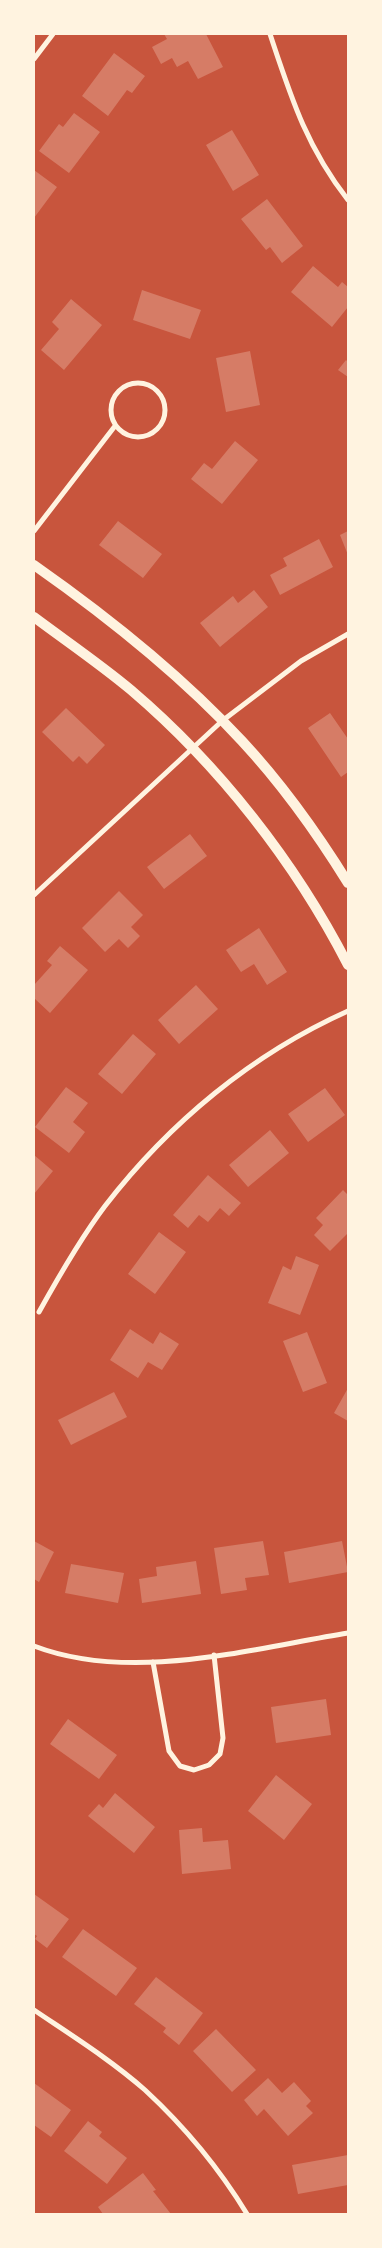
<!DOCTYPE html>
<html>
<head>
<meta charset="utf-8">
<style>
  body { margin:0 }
  #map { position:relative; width:382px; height:2248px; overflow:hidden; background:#c8553d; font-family:Manrope,sans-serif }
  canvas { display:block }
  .frame { position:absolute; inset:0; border:35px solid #fff3e0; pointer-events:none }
</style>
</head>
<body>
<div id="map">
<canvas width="382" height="2248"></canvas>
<div class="frame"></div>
</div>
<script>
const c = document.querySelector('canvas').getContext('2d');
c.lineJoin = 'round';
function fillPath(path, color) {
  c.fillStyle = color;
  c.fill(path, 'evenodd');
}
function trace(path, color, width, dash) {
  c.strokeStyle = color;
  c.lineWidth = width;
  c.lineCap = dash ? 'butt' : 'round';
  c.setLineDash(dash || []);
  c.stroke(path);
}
fillPath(new Path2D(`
  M164,34H206L223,67L198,79L188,61L177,67L172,58L161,64L152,47L167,39Z
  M114,53L145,76L132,93L127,90L108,116L82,96Z
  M74,113L100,132L69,173L39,151L59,124L63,127Z
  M232,130L259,175L233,191L206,145Z
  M34,170L57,187L34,218Z
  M267,199L303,246L282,263L270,247L266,250L241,219Z
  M313,266L338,287L342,282L348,287V307L332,327L291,292Z
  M142,290L201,310L190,339L133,320Z
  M71,299L102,325L64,370L41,350L59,329L52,322Z
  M250,351L260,405L226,412L216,358Z
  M346,360L348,362V377L338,370Z
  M235,441L258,460L222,504L191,479L204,463L212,469Z
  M118,521L162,554L143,578L99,545Z
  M348,531V555L340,535Z
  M319,539L333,567L280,595L270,575L287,566L283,558Z
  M254,590L268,607L220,647L200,623L233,596L238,603Z
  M66,708L105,745L87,764L79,756L73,762L42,732Z
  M330,713L348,739V772L341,777L308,728Z
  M190,834L207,856L164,889L147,867Z
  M119,891L143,915L131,927L140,936L128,948L119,939L105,952L82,928Z
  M259,928L287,972L267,985L254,964L241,972L226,950Z
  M60,946L88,970L50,1013L34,998V985L52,965L47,961Z
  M196,985L218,1009L179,1044L158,1020Z
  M133,1034L156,1054L122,1094L98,1074Z
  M66,1087L88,1103L73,1122L85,1132L69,1153L35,1127Z
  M325,1088L345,1115L308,1142L288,1114Z
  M270,1130L289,1153L248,1187L229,1165Z
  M34,1155L53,1171L34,1194Z
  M208,1175L241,1203L229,1216L220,1208L208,1222L199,1215L188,1228L173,1215Z
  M343,1190L348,1195V1233L330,1251L314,1235L323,1225L316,1218Z
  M159,1232L186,1252L155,1294L128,1274Z
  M296,1256L319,1265L300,1315L268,1303L283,1266L291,1270Z
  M130,1329L153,1344L160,1332L179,1344L162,1370L148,1362L138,1378L110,1360Z
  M307,1332L327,1383L303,1392L283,1341Z
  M348,1388V1421L334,1413Z
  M114,1392L127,1417L71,1445L58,1420Z
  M34,1541L54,1552L39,1582L34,1579Z
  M263,1541L269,1575L245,1578L247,1590L221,1594L214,1548Z
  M342,1541L348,1572L289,1583L284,1552Z
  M196,1561L201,1594L142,1603L139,1579L157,1576L156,1567Z
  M71,1564L124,1573L118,1603L65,1593Z
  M326,1699L331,1735L276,1743L271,1707Z
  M68,1719L117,1755L99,1779L50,1744Z
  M276,1775L312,1804L284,1840L248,1811Z
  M115,1793L155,1827L134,1853L88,1816L99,1804L103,1808Z
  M202,1828L203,1842L228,1840L231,1869L182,1874L179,1830Z
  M34,1894L69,1919L47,1948L35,1939L37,1936L34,1934Z
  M83,1929L137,1968L116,1996L62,1957Z
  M156,1977L203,2013L179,2045L163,2032L166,2028L134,2004Z
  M216,2029L256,2070L232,2092L193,2051Z
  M268,2078L282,2093L294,2082L311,2101L306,2106L313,2113L288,2136L264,2109L257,2116L244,2100Z
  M34,2083L71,2110L51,2137L34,2125Z
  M88,2121L102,2132L99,2136L127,2158L107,2184L64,2151Z
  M348,2155V2185L298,2194L292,2165Z
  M143,2173L156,2190L153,2191L171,2214H103L98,2207Z`), '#d67c66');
trace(new Path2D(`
  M270,34C291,97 306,146 348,200
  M34,59L53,34
  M111 410a27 27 0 1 1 54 0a27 27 0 1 1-54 0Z
  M34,531L115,426
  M34,895L222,721L301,661L348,634
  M39,1312C59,1276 80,1239 105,1206C169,1123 252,1054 348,1011
  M34,1646C131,1683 249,1649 348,1633
  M153,1662L169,1751L180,1766L194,1770L209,1765L220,1754L223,1738L214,1655
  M34,2010C71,2035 111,2060 145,2090C185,2127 219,2168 247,2214`), '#fff3e0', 5);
trace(new Path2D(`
  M34,565C108,617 180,674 242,741C282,784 317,833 348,883
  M34,617C66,641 100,664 131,690C219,765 295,862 348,965`), '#fff3e0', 10);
</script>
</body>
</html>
